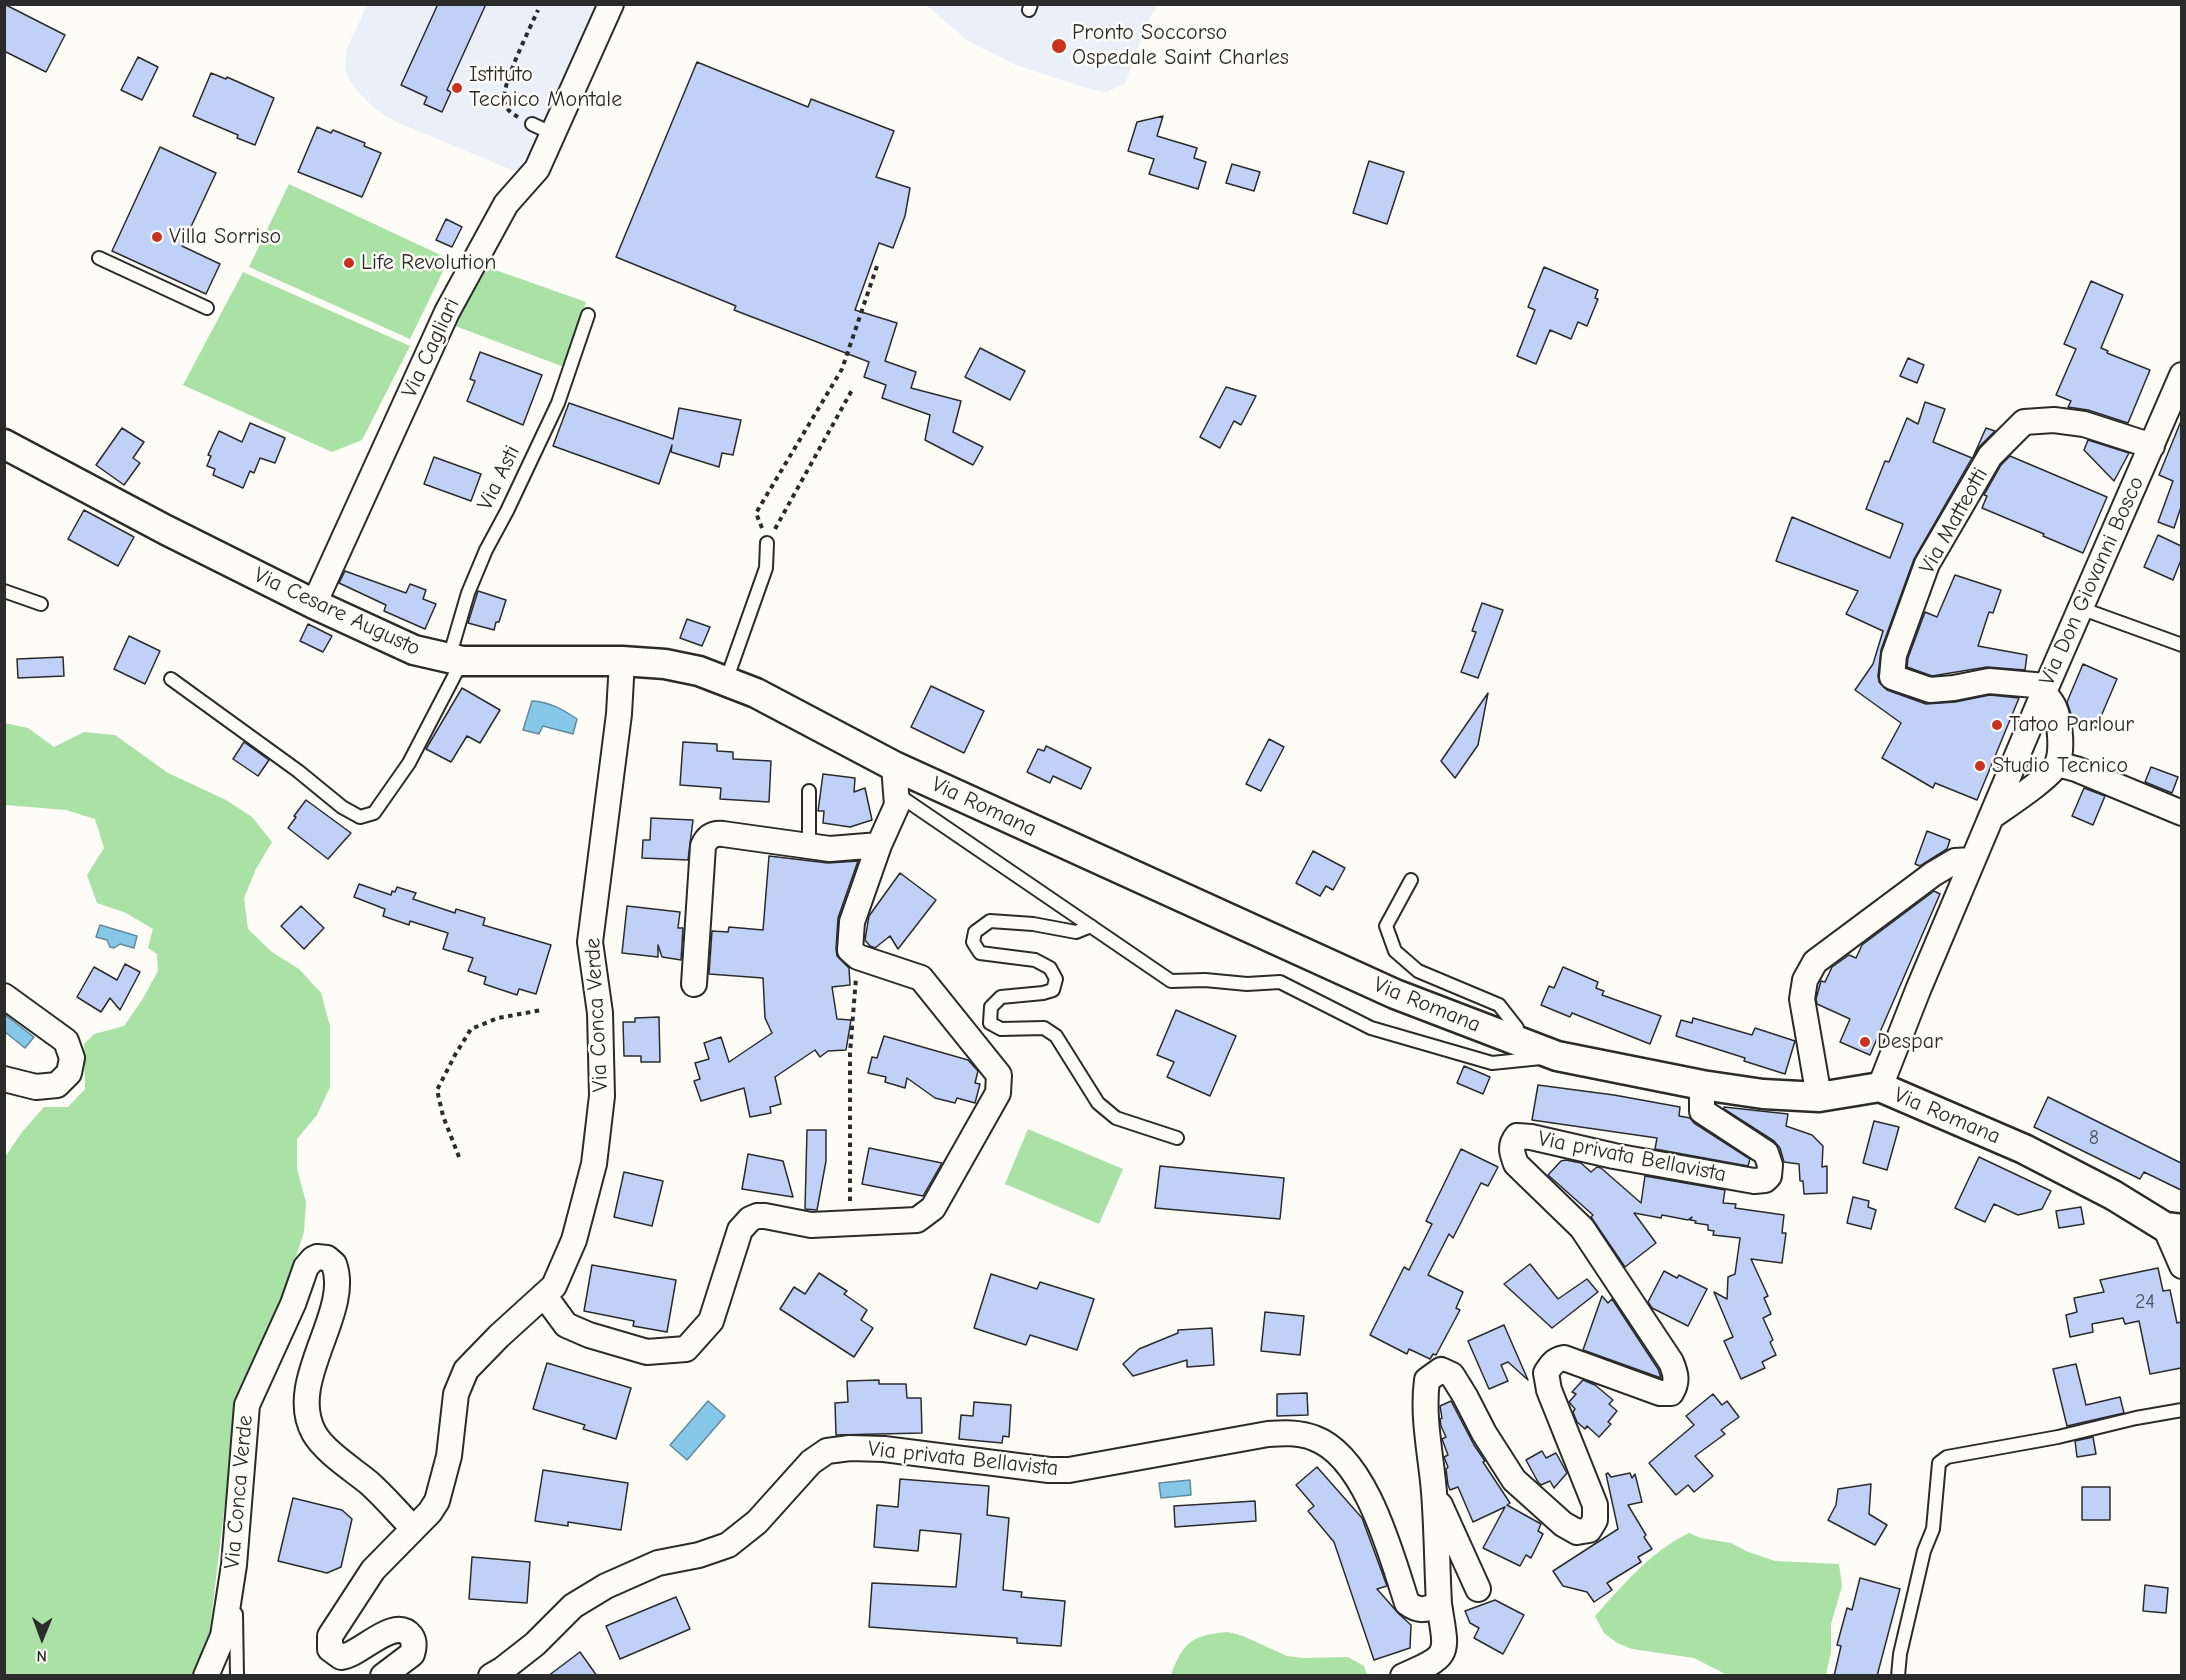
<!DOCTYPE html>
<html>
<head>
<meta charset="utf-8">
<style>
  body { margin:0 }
  #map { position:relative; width:2186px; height:1680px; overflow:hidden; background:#fdfcf7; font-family:"Comic Neue",sans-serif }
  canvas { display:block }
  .frame { position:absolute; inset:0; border:6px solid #2b2b2b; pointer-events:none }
  .north { position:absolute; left:12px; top:1608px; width:60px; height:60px; -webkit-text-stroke:4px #fdfcf7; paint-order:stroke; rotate:181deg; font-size:16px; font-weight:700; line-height:24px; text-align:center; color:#2b2b2b }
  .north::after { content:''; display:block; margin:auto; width:21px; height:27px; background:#2b2b2b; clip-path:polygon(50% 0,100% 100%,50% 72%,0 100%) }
</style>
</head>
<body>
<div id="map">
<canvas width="2186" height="1680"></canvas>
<div class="frame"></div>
<div class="north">N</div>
</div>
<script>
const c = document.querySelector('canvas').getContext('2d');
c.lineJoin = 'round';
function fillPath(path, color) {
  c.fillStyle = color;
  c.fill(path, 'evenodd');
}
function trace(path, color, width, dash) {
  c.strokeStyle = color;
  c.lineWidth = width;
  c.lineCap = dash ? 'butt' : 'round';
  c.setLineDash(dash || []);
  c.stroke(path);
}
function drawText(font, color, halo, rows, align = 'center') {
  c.font = font + ' "Comic Neue",sans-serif';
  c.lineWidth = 5;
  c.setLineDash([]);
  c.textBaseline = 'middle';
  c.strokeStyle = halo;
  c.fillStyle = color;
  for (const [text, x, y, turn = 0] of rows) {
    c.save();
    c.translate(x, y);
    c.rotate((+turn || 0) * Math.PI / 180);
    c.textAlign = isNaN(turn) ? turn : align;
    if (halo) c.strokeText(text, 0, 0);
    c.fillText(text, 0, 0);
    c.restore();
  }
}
fillPath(new Path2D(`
  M367,5H597L524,164L514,171L394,121L374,108L360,94L350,81L345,68L346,51Z
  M926,5H1157L1147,24L1125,84L1106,92L1086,88L1016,65L968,41Z`), '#ebeff7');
fillPath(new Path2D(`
  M289,184L449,259L410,339L249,267Z
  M487,267L586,302L564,367L450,324Z
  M243,272L410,346L362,440L332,452L183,385Z
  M4,723L28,728L54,747L84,732L115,735L168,773L226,800L252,817L272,842L256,869L244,898L248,929L272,952L299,969L321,993L330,1026V1087L317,1115L297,1139V1169L306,1202L304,1232L283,1296L238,1396L207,1653L192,1675H5V1157L22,1132L44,1107H68L85,1089L84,1044L94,1034L124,1026L142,1000L158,971L157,954L148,948L153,929L126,913L97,903L87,875L104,848L95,819L66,810L5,805Z
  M1028,1129L1123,1169L1099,1224L1005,1184Z
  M1689,1533L1701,1538L1731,1543L1746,1551L1775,1561L1839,1564L1842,1586L1831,1624V1652L1826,1675H1727L1694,1658L1632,1649L1617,1643L1604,1633L1595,1616C1623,1585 1651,1551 1689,1533Z
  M1228,1632L1243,1636L1287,1656L1303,1658L1348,1657L1364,1666L1367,1675H1171C1183,1642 1192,1635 1228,1632Z`), '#aae2a5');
const water = new Path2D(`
  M532,701C550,702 562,709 577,719L573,734L543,726L539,734L523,730Z
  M100,925L137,936L134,948L120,944L114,948L110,947L107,940L96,937Z
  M5,1015L34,1037L25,1048L5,1032Z
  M708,1401L725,1416L687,1460L670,1445Z
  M1190,1480L1191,1495L1161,1498L1159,1483Z`);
fillPath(water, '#87c8e8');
trace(water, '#62899c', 1.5);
const building = new Path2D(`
  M4,4L65,35L46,72L4,51Z
  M438,4H486L447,90L451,92L442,112L424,104L427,97L401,85Z
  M138,57L158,67L142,100L121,90Z
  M697,62L808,107L811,99L894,131L876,177L910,188L905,216L893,248L879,243L855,310L897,323L885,361L916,372L911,388L961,401L953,432L983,447L973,465L925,440L930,415L882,398L886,385L864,377L869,362L734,310L736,306L616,257Z
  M211,73L226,79L227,77L274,98L255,145L237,138L238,135L193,116Z
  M1163,116L1157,136L1197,148L1194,158L1206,162L1198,189L1149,174L1154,159L1128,151L1137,122Z
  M317,127L331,133L333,130L365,143L364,146L381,153L362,197L298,172Z
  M160,147L216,173L182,246L220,264L206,294L112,251Z
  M1369,161L1404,172L1387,224L1353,213Z
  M1232,164L1260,172L1254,191L1226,183Z
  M446,219L462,227L452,247L436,240Z
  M1544,267L1598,290L1595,298L1598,299L1587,326L1578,322L1571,339L1550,330L1536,364L1517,356L1535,310L1528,307Z
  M2091,281L2123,295L2101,348L2108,351L2107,353L2150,370L2128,423L2088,410L2068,407L2071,401L2056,395L2076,349L2064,344Z
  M980,348L1025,371L1010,400L965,377Z
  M480,352L542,375L523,425L467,401L475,381L470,379Z
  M1908,358L1924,365L1917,383L1900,376Z
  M1226,387L1256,396L1241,425L1234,421L1220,448L1200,437Z
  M1925,402L1945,409L1933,442L1972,458L1914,559L1881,650L1878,676L1879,682L1887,690L1926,704L1955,702L1990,695L2019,698L1977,800L1935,783L1933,788L1882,758L1901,723L1855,690L1873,664L1883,631L1846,614L1858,591L1776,561L1792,517L1890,558L1903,524L1866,509L1885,461L1889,462L1907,418L1918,424Z
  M569,403L673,439L679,408L741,420L733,455L722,453L719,467L671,452L672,445L659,484L553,446Z
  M2181,421V507L2174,528L2158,522L2173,481L2159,475Z
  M250,423L285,438L275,463L260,458L254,473L250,471L243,488L213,475L215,469L207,466L211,456L208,455L219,431L242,442Z
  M122,428L144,442L133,458L140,463L124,485L96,465Z
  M1986,428L1995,431L1980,446L1973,457Z
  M2088,440L2129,453L2114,481L2084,450Z
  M2010,456L2107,497L2083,553L2043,536L2044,534L1982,508L1987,496L1984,495L2001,465Z
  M434,457L481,474L471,501L424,484Z
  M84,510L134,537L118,566L68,539Z
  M2158,535L2181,546V560L2173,580L2144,567Z
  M345,571L406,593L410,584L426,590L423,599L436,604L425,629L384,611L386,605L339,583Z
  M1955,575L2001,590L1993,613L1989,612L1978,646L2027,655L2025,670L1987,667L1932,676L1907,667L1908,658L1925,612L1937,617Z
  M478,591L506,600L499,622H496L494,630L468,623Z
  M1482,603L1503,610L1478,678L1461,672L1476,632L1472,631Z
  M687,619L710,627L702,646L680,638Z
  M308,624L332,636L323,652L300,641Z
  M129,636L160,651L145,684L114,669Z
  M63,657L64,676L18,678L17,659Z
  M2083,664L2117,679L2096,728L2072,717L2067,702Z
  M931,686L984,711L964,753L911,727Z
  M462,688L500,710L480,743L467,736L451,762L426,749Z
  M1488,693L1478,745L1455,778L1441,761Z
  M1269,739L1284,747L1261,791L1246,784Z
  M244,742L269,760L258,776L233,759Z
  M683,742L717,744V751L733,752V759L771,761L769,802L720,799L721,788L680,785Z
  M1046,746L1091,768L1081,789L1053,776L1050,783L1027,772L1038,749L1044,751Z
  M2151,767L2178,777L2172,793L2145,782Z
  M823,774L855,778L854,792L865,788L872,820L850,827L823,823L824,811H818Z
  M2084,788L2105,796L2093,825L2072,816Z
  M306,800L351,833L328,859L288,828L296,817L294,816Z
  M651,818L693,820L688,860L642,858L643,840H650Z
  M1927,831L1950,840L1947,849L1920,866L1915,864Z
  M1313,851L1345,868L1333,890L1326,886L1320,896L1296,883Z
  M769,856L828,863L858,861L838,918L836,949L837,956L849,968L850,985L832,987L837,1019L851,1020L846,1050L828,1051L820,1057L815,1050L775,1077L781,1104L770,1107L771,1113L750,1117L744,1088L701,1101L694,1081L700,1079L695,1063L709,1059L704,1043L721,1037L729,1062L772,1033L765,1018L763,978L709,974L712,931L728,932L729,927L763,930Z
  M900,873L936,900L898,949L890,936L875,948L870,946L865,940L869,916Z
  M359,884L391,895L392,891L395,892L397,887L416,893L413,899L455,913L456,909L485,918L483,925L551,945L536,994L519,989L517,995L484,984L486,977L468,971L473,958L443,949L448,933L410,921L409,925L383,916L385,909L354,897Z
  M1934,891L1940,894L1870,1055L1840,1042L1850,1019L1817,1004L1816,999L1821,981L1825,982L1832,967L1849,955L1856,958L1862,945Z
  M301,906L324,928L304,949L281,926Z
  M627,906L680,912L678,928H683L681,960L662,957L658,945V957L622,953Z
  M125,964L140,972L120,1010L110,998L101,1012L77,997L94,967L117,980Z
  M1563,967L1598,982L1596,988L1604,991L1602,995L1661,1016L1650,1044L1572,1013L1570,1017L1541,1005L1549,986L1554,988Z
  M1176,1010L1236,1036L1210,1096L1167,1077L1174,1062L1157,1055Z
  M659,1017L660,1062H641V1056H624L623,1022H635V1018Z
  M1693,1018L1752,1035L1755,1028L1795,1041L1785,1074L1744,1061L1745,1058L1676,1036L1681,1020L1692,1023Z
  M884,1036L968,1060L978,1071L975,1083L980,1084L975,1103L957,1098L955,1103L935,1098L907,1078L905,1088L885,1082L886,1077L868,1073L872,1057L877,1058Z
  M1464,1066L1490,1077L1483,1094L1457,1083Z
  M1538,1085L1614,1095L1680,1107L1679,1116L1690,1118L1694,1123L1750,1159L1748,1166L1655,1149L1657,1138L1532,1120Z
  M2048,1097L2181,1163V1190L2144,1172L2140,1179L2034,1127Z
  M1724,1107L1788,1114L1786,1126L1812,1135L1823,1146L1822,1167L1827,1166V1193L1804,1194L1803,1181H1800L1799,1164L1784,1162L1780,1148L1774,1141L1724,1109Z
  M1874,1121L1899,1127L1887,1170L1863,1163Z
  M807,1130H826V1161L817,1210L805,1209Z
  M869,1148L942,1163L923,1196L862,1184Z
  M1461,1149L1498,1167L1488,1186L1481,1183L1453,1238L1449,1234L1428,1275L1463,1292L1456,1308L1460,1310L1436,1355L1433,1354L1430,1359L1409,1349L1407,1354L1370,1335L1404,1267L1409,1270L1432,1224L1426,1221Z
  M748,1154L783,1161L793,1197L742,1189Z
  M1979,1157L2051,1191L2042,1209L2018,1215L1994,1204L1985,1222L1955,1208Z
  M1566,1160L1581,1163L1591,1172L1597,1167L1601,1168L1641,1203L1645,1176L1725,1190L1723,1203L1736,1204L1735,1208L1784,1215L1782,1233H1786L1782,1263L1751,1259L1768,1296L1764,1298L1771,1314L1763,1318L1773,1340L1770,1342L1776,1355L1762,1362L1765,1368L1741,1379L1724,1341L1733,1337L1714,1292L1727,1299L1728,1277L1735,1274L1740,1238L1713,1235L1714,1231L1708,1230V1225L1695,1223L1696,1221L1690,1220L1692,1217L1688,1220L1662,1215L1661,1218L1634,1213L1656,1243L1625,1267L1591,1217L1593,1215L1548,1175L1561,1161Z
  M1160,1166L1284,1178L1280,1219L1155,1208Z
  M624,1172L663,1181L652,1226L614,1217Z
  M1853,1197L1869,1201L1868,1207L1876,1210L1871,1229L1847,1223Z
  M2081,1207L2084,1224L2059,1228L2056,1211Z
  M1530,1264L1558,1299L1587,1279L1598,1292L1552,1328L1504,1284Z
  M592,1265L676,1280L667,1332L633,1326L634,1321L584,1311Z
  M2158,1268L2163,1291L2170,1290L2177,1323L2181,1322V1368L2150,1374L2139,1321L2125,1324L2123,1318L2092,1324L2093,1332L2070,1337L2066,1315L2077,1312L2074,1298L2104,1292L2100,1280Z
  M1664,1271L1677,1278L1679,1275L1707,1289L1688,1326L1652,1308L1648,1302Z
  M819,1273L847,1291L844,1294L867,1310L861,1320L873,1328L854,1357L780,1309L794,1287L805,1294Z
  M991,1274L1037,1289L1040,1282L1094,1299L1077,1350L1030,1335L1026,1345L974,1328Z
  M1602,1296L1608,1303L1612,1299L1658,1369L1661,1378L1583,1350Z
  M1265,1312L1304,1316L1300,1355L1261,1351Z
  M1504,1325L1528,1380L1508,1362L1501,1365L1508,1381L1489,1389L1468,1341Z
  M1212,1328L1214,1365L1187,1367V1360L1133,1376L1123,1364L1139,1349L1178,1333V1330Z
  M547,1363L631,1388L616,1439L583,1429L585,1425L533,1409Z
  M2076,1364L2086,1405L2120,1397L2124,1413L2067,1426L2053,1369Z
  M879,1380V1384H906L907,1398H921L922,1433L836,1435L835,1403L848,1402L847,1381Z
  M1583,1380L1595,1385L1613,1400L1609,1404L1617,1411L1608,1422L1611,1424L1599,1437L1587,1426L1585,1429L1577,1422L1573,1412L1575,1409L1569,1402L1576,1394L1572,1392Z
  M1307,1393L1308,1415L1277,1416V1394Z
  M1713,1394L1722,1405L1727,1401L1739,1417L1721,1430L1725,1434L1695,1456L1713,1476L1694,1492L1688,1485L1676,1495L1649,1463L1694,1425L1686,1416Z
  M1451,1401L1474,1445L1485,1461L1483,1462L1510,1503L1507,1505L1541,1524L1538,1531L1543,1534L1531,1558L1526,1555L1520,1566L1483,1548L1505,1507L1473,1522L1458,1487L1450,1490L1448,1485L1446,1469L1448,1467L1444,1457L1448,1455L1442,1439L1446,1437L1441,1426L1440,1419L1442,1418L1440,1406Z
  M974,1402L1011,1405L1009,1437L1003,1436L1002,1443L959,1439L961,1415L973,1416Z
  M2093,1437L2096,1454L2077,1457L2075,1441Z
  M1542,1451L1546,1458L1556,1453L1567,1473L1554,1488L1550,1481L1541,1485L1538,1482L1526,1460Z
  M1317,1467L1362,1518L1387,1586L1377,1589L1399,1614L1411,1625L1410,1648L1374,1660L1334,1542L1308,1511L1314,1506L1296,1485Z
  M543,1470L628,1483L621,1530L568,1522V1526L535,1521Z
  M1608,1473L1611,1477L1630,1473L1632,1478L1635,1474L1642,1502L1628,1505L1646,1535L1644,1537L1652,1549L1638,1557L1641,1562L1607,1583L1612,1590L1594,1602L1587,1592L1563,1586L1553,1571L1618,1529L1606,1474Z
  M900,1479L989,1486L987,1515L1009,1518L1003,1590L1022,1592L1021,1597L1065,1601L1061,1646L1017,1643V1638L869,1627L872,1583L956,1587L961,1534L920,1530L918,1551L874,1547L877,1505L898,1507Z
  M1871,1484L1869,1514L1887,1525L1875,1545L1828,1520L1836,1505L1838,1489Z
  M2082,1487H2110V1520H2082Z
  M293,1498L342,1510L352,1519L341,1567L327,1573L278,1561Z
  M1255,1501L1256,1521L1175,1527L1174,1506Z
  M472,1557L530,1562L527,1603L469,1599Z
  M1860,1578L1900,1589L1877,1676H1834L1841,1646L1837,1645L1847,1608L1852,1610Z
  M2145,1585L2168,1588L2166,1613L2143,1611Z
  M676,1597L690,1629L620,1659L606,1626Z
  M1495,1600L1524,1615L1503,1654L1474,1638L1479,1628L1470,1623L1465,1611Z
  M580,1652L597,1676H548Z`);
fillPath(building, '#c1d0f7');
trace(building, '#2b2b2b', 1.5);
const service = new Path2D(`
  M1029,10L1031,4
  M532,124L553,134
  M99,258L207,308
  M4,591L41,604
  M2080,608L2182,645
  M449,658L468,593L486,550L507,511L558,403L588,315
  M171,679L298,771L342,807L360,817L374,813L409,763L462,661
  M726,681L766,568L767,543
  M809,791V846
  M897,794L1171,981L1205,980L1247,984L1280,982L1371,1028L1492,1063L1541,1058
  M1411,880L1386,926L1395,951L1418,971L1499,1005L1517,1028V1040
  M1091,926L1076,932L1033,924L990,921L975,932L973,942L980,953L1035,960L1050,968L1056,979L1053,990L1043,993L1001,997L991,1007L990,1023L1001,1029L1044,1028L1056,1036L1098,1103L1116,1118L1177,1138
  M236,1614L237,1676
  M1898,1676L1900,1654L1915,1590L1924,1551L1933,1529L1939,1463L1947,1457L2058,1437L2136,1418L2182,1410`);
const minor = new Path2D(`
  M314,604L447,312L506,204L537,169L611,4
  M2046,686L1989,681L1954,688L1930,690L1892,677L1894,655L1927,564L1990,456L2024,422L2054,420L2084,424L2152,446
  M2057,764L2076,769L2182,813
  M1991,817C2005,807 2050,778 2057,764C2063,751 2060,720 2054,707C2052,702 2047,697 2044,692
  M694,984L703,846C707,837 713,833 723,834L830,849L879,845L897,805L894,766
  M4,996L66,1041L72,1058L69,1073L57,1085L36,1087L4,1079
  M1880,1087L1918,990L2044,692L2182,375
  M1819,1097L1802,999L1805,980L1815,962L1933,874L1955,861L1972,860
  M2165,1227L2182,1266
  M544,1295L566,1325L589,1335L647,1352L686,1349L711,1321L740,1230L750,1219L757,1216H765L811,1225L917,1220L933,1208L998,1093L999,1075L921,978L858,957L850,950L852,922L879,845
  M1440,1505L1478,1589
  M206,1676L223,1636L234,1565L247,1405L293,1304L306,1267L313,1259L317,1257L327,1258L334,1264C352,1313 285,1381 314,1433C324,1451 352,1469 368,1482C384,1496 398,1513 413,1528
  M383,1676L412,1654C414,1648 415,1642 411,1636C394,1615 361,1655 341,1657L330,1649V1636L373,1570L430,1512L437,1501L449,1456L456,1394L466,1370L499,1336L554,1286L574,1240L594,1164L602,1096L600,1013L590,942L619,714L622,661
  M491,1676L503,1669L535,1644L573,1606L606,1586L658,1563L699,1555L728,1545L757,1522L811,1462L827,1451L850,1448L884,1449L1049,1470H1069L1268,1434C1283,1433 1299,1432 1314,1438C1366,1457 1391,1554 1407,1603C1419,1612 1426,1610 1439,1604C1437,1567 1437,1530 1434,1492C1431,1455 1422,1417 1427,1380L1441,1370L1452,1375L1465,1396L1484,1433L1514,1480L1563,1524L1577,1532L1589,1530L1595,1520V1505L1549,1390L1546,1373C1551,1365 1554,1360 1564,1358L1660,1393H1671C1678,1382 1676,1374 1671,1362L1582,1228L1516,1164C1512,1153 1509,1146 1517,1136L1531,1137L1614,1156L1754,1181L1765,1180L1769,1176L1770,1165L1766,1153L1702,1111V1085
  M1403,1676C1452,1655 1447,1655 1439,1604`);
const tertiary = new Path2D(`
  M4,444L166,530L314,604L414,650L462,661H622L665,664L699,671L756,693L894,766L1395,994L1557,1056L1702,1085L1763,1094L1819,1097L1880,1087L2024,1149L2113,1195L2165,1227L2182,1229`);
trace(service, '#2b2b2b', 16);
trace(minor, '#2b2b2b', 28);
trace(tertiary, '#2b2b2b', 33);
trace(new Path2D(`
  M518,117C511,113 504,108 504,99C503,82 530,28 538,10
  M762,528L756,513L842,369L877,266
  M775,529L852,390
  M459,1157L443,1116L437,1090L455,1055L471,1029L498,1018L542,1010
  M850,1201V1053L856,978`), '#2b2b2b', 4, [4.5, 4.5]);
trace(service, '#fdfcf7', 12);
trace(minor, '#fdfcf7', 24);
trace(tertiary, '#fdfcf7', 28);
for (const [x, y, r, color] of [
  [1059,46,8,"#c8321e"],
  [457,88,6,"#c8321e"],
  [157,237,6,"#c8321e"],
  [349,263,6,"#c8321e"],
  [1997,725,6,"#c8321e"],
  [1980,766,6,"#c8321e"],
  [1865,1042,6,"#c8321e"]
]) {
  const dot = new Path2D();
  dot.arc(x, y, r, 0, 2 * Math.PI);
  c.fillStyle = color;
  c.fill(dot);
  trace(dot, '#fdfcf7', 2);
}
drawText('20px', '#50545e', null, [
  ["8",2094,1138],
  ["24",2145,1302]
]);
drawText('22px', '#2b2b2b', '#fdfcf7', [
  ["Pronto Soccorso",1072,33],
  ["Ospedale Saint Charles",1072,58],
  ["Istituto",469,75],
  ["Tecnico Montale",469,100],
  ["Villa Sorriso",169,237],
  ["Life Revolution",361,263],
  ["Tatoo Parlour",2009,725],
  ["Studio Tecnico",1992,766],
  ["Despar",1877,1042]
], 'left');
drawText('22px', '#2b2b2b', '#fdfcf7', [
  ["Via Cagliari",431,348,-65],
  ["Via Asti",499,478,-64],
  ["Via Matteotti",1954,521,-61],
  ["Via Don Giovanni Bosco",2092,581,-66],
  ["Via Cesare Augusto",337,612,25],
  ["Via Romana",984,807,25],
  ["Via Romana",1427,1005,22],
  ["Via Conca Verde",597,1015,-93],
  ["Via Romana",1947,1116,23],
  ["Via privata Bellavista",1632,1157,11],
  ["Via privata Bellavista",963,1459,6],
  ["Via Conca Verde",239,1492,-85]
]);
</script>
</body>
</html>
